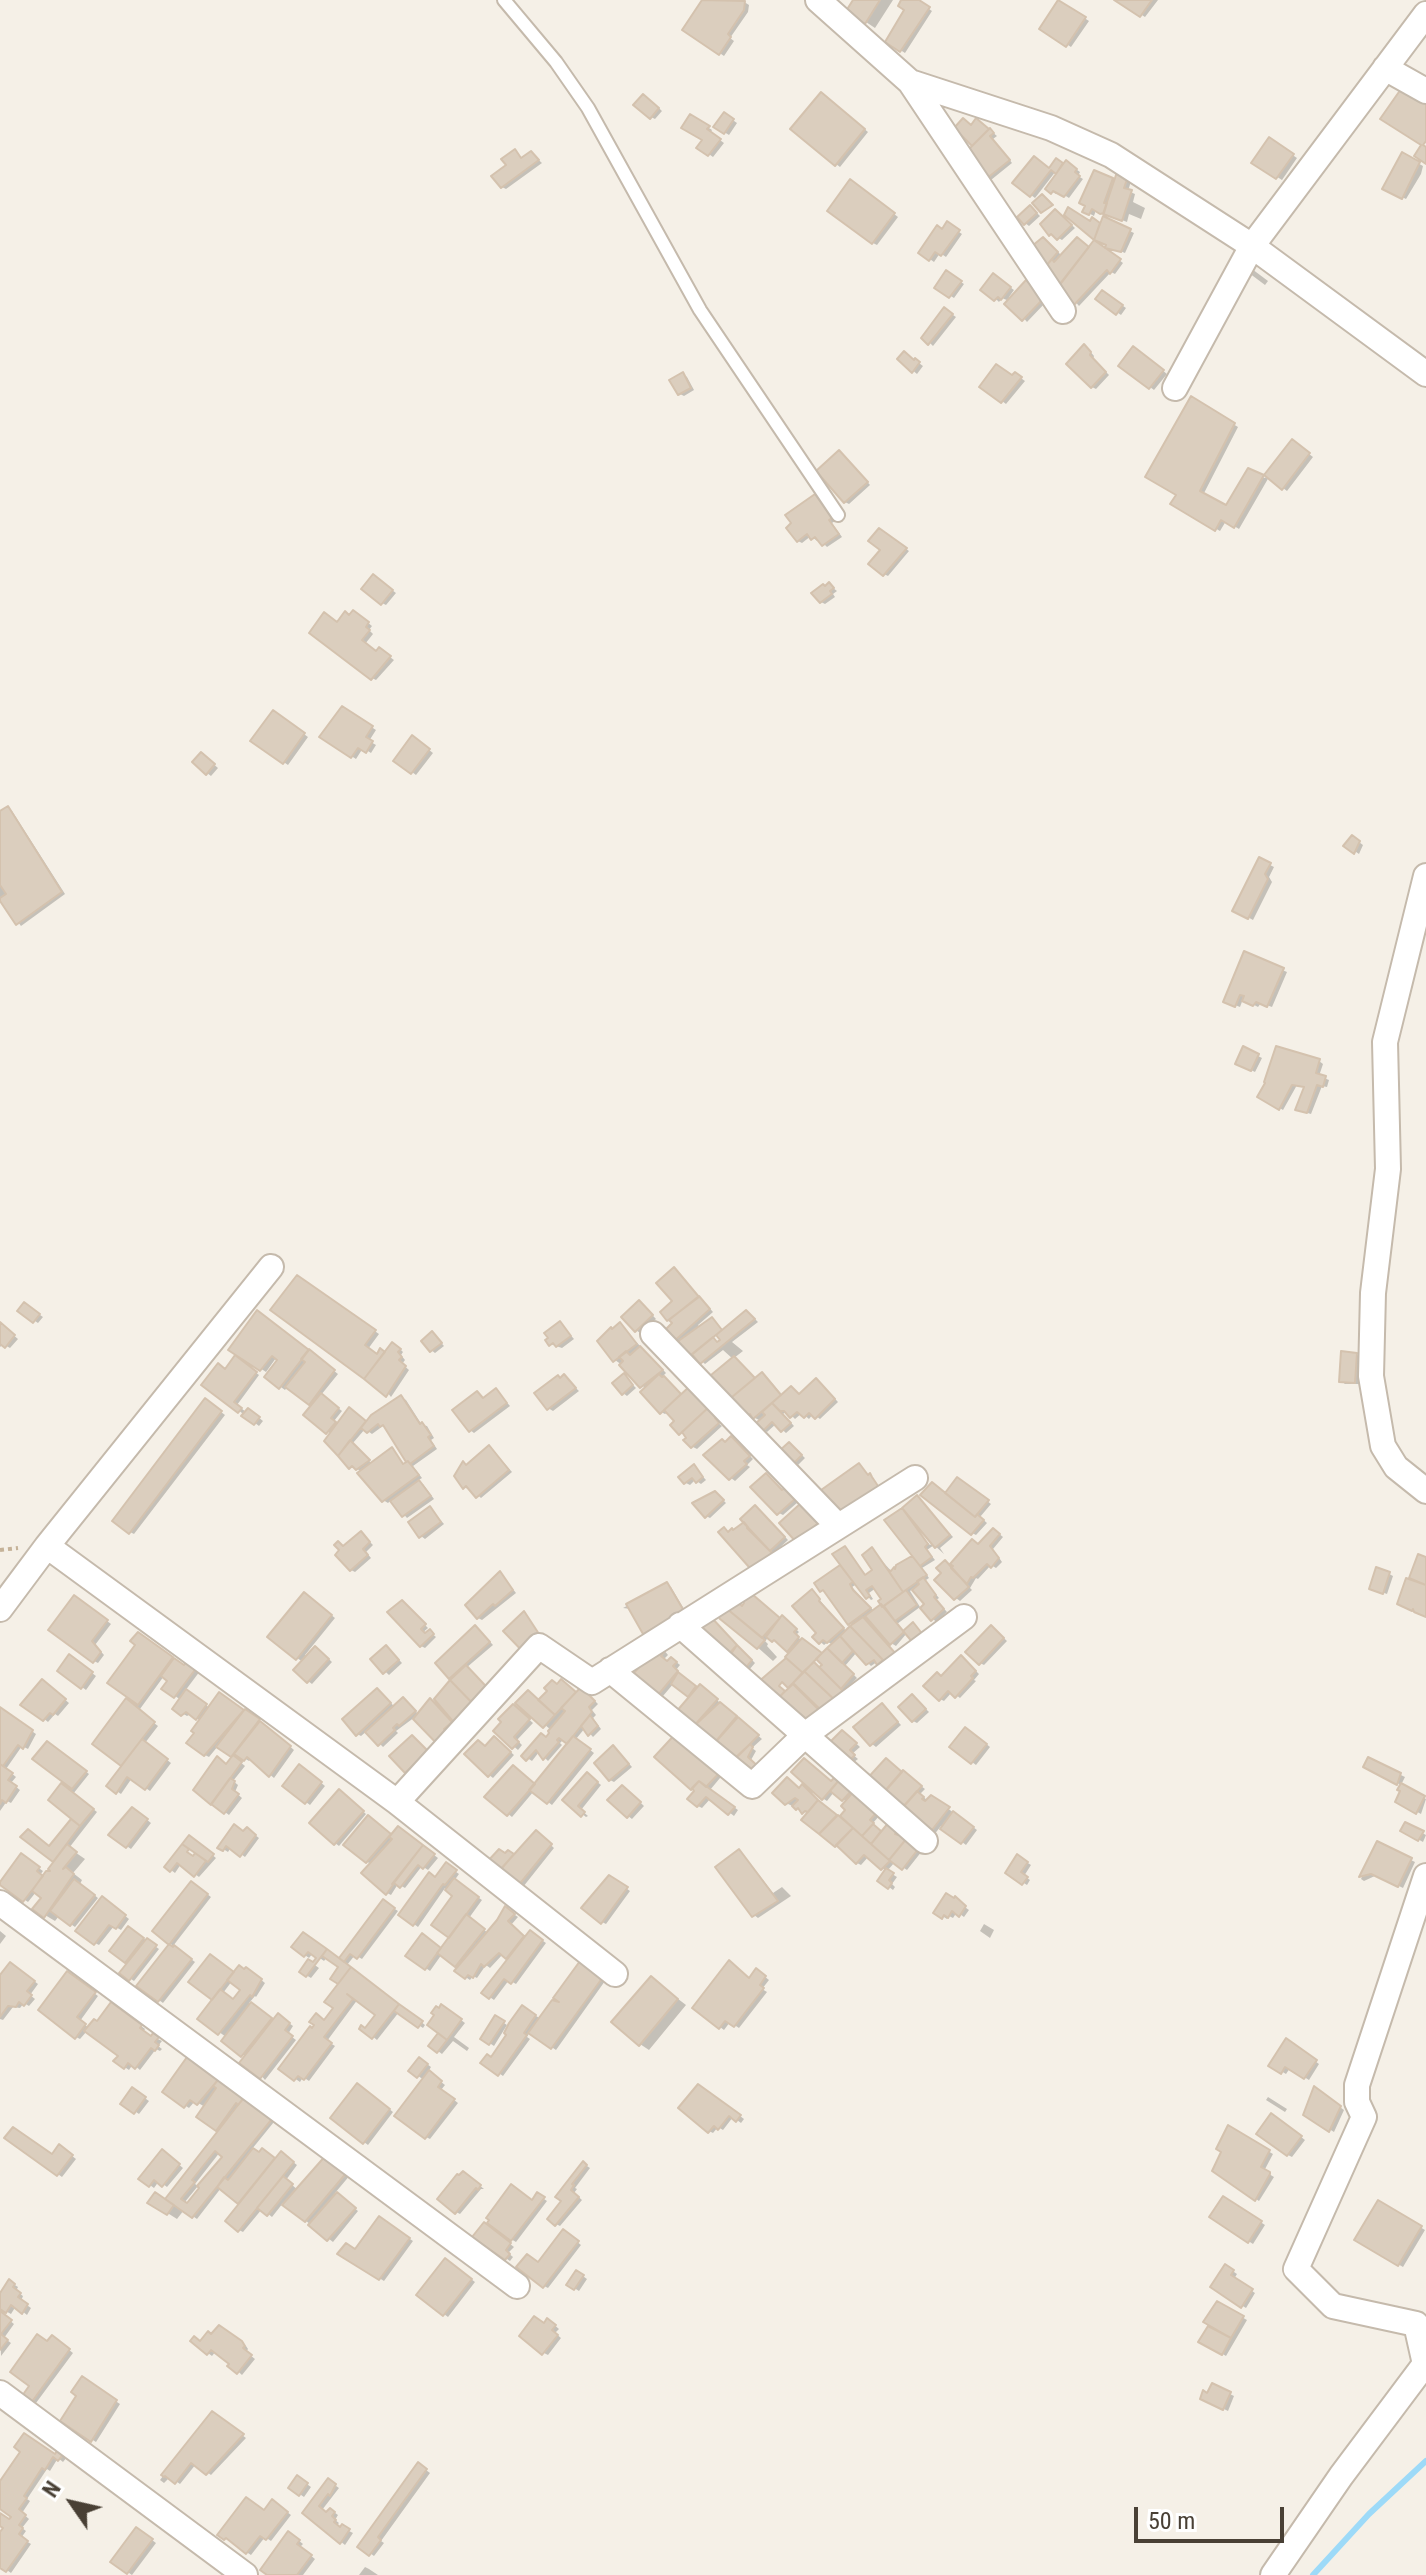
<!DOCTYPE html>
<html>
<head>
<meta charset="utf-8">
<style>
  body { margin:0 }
  #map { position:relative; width:1426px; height:2575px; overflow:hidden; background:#f5f0e7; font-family:"Roboto Condensed",sans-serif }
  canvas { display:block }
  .north { position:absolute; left:32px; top:2463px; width:80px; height:80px; -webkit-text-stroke:6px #fff; paint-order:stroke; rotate:304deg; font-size:22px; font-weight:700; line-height:32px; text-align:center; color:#494035 }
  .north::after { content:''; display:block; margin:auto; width:28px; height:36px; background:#494035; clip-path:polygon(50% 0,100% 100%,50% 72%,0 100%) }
  .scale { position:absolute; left:1134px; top:2507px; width:150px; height:36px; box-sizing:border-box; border:4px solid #494035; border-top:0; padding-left:10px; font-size:24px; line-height:28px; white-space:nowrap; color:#494035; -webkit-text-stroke:6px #fff; paint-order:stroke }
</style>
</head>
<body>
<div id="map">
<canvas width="1426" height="2575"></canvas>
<div class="north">N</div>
<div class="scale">50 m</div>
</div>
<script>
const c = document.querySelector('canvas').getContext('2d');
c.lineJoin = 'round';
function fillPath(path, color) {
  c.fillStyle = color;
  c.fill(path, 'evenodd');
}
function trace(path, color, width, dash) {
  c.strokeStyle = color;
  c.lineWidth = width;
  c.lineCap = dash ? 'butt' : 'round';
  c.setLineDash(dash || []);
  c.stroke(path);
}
fillPath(new Path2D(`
  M704,0H741L749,5L748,12L730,38L734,41L724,56L685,29Z
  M855,0H893L875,28L866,22Z
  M904,0H916L932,11L905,53L888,42L907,9Z
  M1118,0H1158L1145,17Z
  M1059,2L1089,21L1071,47L1042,28Z
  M825,97L868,132L840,167L836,164Z
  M648,98L662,111L655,119L651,117Z
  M724,114L737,123L729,135L716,127Z
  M690,116L712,130L710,133L724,143L713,157L699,147L705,140Z
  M981,123L997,136L993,139L1012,163L991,180L987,177L974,146L972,127Z
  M1270,140L1297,158L1282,180L1254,162Z
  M515,151L523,159L531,153L542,163L506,189L502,187Z
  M1403,155L1423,166L1421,174L1406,199L1384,188Z
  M1057,161L1064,165H1070L1080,172L1078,176L1083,179L1069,198L1058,191L1056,194L1048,189L1059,173L1056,171L1035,198L1031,195Z
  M1095,173L1116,182L1133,175L1128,191L1135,194L1133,202L1145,208L1141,219L1129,214L1127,222L1096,210L1094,216L1085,211Z
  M854,184L898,217L877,245L873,243Z
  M1034,210L1040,216L1029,226L1025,223Z
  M1060,214L1075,228L1062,240L1051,234Z
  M1066,214L1090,223L1093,220L1101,226L1104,219L1134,233L1125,253L1100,243L1099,245L1123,263L1115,274L1111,272L1079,306L1046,267L1045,239L1062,256L1090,249L1097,240Z
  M947,224L962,234L946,257L940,253L934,262L920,252Z
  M1252,269L1268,281L1265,285L1249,273Z
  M946,273L964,284L954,298L936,287Z
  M997,278L1014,290L1009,297L1011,299L1026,283L1047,301L1027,322L1009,301L1002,298L999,302L996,299Z
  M1103,292L1126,308L1121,315L1098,299Z
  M944,309L956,317L933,346L924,337Z
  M1088,349L1094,356L1093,359L1109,375L1096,389L1092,387Z
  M1138,351L1167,374L1154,390L1150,387Z
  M899,359L916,361L923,366L917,374Z
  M683,374L687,377L694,390L684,396L680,394Z
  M1015,374L1025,381L1006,404L1002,401Z
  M1192,399L1238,427L1203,495L1227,508L1249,471L1265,478L1293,442L1313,457L1287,491L1269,477L1239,529L1226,521L1220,531L1173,504L1178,495Z
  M843,455L870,485L849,504L845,502Z
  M815,496L835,521L832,523L842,537L827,547L819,539L817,541L811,536L802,543L798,541Z
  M883,533L909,551L888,576L884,574Z
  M377,579L396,593L386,605L382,603Z
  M829,585L837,591L833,594L835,597L825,604L821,602L826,588Z
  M358,615L372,626L369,630L373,634L365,644L377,653L380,650L394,660L376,680L372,678L338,624Z
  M343,709L376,730L369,741L376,745L371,753L363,748L356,759L322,737Z
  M277,715L308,737L288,765L253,741Z
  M416,740L433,753L416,775L412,772Z
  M205,757L218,768L211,776L207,773Z
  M8,809L12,811L65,894L21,926L2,901L0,902V814Z
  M1356,840L1363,845L1359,854L1346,845Z
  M1260,860L1274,867L1269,877L1272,882L1253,920L1235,910Z
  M1245,954L1287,972L1272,1007L1261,1003L1258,1007L1243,999L1240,1007L1230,1003Z
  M1244,1049L1262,1058L1255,1072L1237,1063Z
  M1319,1061L1323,1064L1319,1076L1329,1080L1327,1087L1322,1086L1311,1114L1301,1111L1306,1088L1297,1085L1283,1110L1260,1096Z
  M675,1269L713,1312L698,1325L700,1328L712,1319L724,1331L751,1315L758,1322L732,1342L743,1351L734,1358L756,1380L762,1374L767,1377L783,1396H800L820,1383L838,1402L820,1419L813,1414L809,1419L802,1413L795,1419L787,1411L783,1414L794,1426L786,1433L776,1424L767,1432L763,1430L761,1421L753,1417L749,1421L733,1359L723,1350L705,1364L696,1356L694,1358L672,1342L675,1323L668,1320L675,1302ZM716,1332L722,1340L717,1344L710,1337Z
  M298,1278L379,1334L368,1349L377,1356L397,1346L403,1352L401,1355L405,1360L402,1364L409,1370L391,1397Z
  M24,1304L43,1317L38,1323L20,1311Z
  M643,1305L656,1319L640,1333L636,1330Z
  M262,1315L338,1374L321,1395L342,1411L334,1421L338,1424L353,1411L368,1424L402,1398L406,1400L422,1425L427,1426L434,1438L431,1440L437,1449L413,1466L422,1478L417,1481L423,1484L434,1499L407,1518L391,1500L388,1503L383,1500L362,1471L351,1467L331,1434L305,1414L313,1405L288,1386L285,1390L267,1377L279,1360L276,1358L266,1372L251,1362L248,1367L259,1375L237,1405L246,1412H252L263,1421L259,1426L204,1384L226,1371ZM383,1426L387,1428L409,1462L405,1465L392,1449L372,1464L353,1443L365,1429L372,1434Z
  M560,1323L574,1339L562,1348L550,1344Z
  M0,1324L18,1339L10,1348L3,1344L0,1347Z
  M620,1325L666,1373L662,1377L682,1396L721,1418L717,1422L722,1426L697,1449L693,1447L686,1434L680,1433L677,1421L668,1412L665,1414L661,1412L646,1389L622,1365L615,1360Z
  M433,1334L444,1346L435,1353L431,1350Z
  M1357,1355L1361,1357L1359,1384H1345L1341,1381Z
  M624,1376L636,1388L627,1396L623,1393Z
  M564,1377L579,1391L553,1411L548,1408Z
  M496,1390L510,1406L474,1433L470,1430L477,1394L484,1399Z
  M209,1403L225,1415L134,1534L130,1532Z
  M735,1441L753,1459L747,1465L750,1467L735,1481L731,1478L726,1443Z
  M793,1447L805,1458L796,1467L780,1453Z
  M493,1450L512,1472L481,1498L470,1488L468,1489L464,1487L468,1466Z
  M694,1467L706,1480L701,1484L695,1480L690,1485L686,1483Z
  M766,1475L798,1502L783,1515L779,1513Z
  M962,1482L991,1504L980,1517L987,1523L976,1535L972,1533L946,1495Z
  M719,1496L726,1503L710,1518L706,1516Z
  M917,1498L953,1537L940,1548L944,1554L934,1545L927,1550L935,1560L922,1568L929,1578L926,1580L928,1585L939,1598L936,1600L947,1612L936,1622L923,1608L927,1605L914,1588L910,1591L920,1607L897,1624L904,1632L913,1625L927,1639L920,1645L907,1633L896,1646L884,1639L899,1657L892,1664L887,1661L882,1665L877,1662L871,1666L857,1652L845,1666L857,1678L844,1692L852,1701L849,1704L844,1701L840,1706L845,1711L842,1713L838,1710L833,1714L820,1728L760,1683L793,1652L769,1637L765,1641L768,1644L767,1646L777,1657L773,1661L720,1614L737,1604L743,1608L747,1603L744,1600L752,1596L780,1620L782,1617L786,1620L799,1632L796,1635L802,1641L823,1655L833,1645L828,1642L824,1645L815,1637L819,1633L795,1606L812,1591L847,1632L853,1626L827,1592L822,1591L817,1584L843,1565L835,1555L845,1548L867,1576L875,1570L864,1555L872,1550L893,1573L897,1567L916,1558L887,1520ZM918,1524L933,1543L930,1545L914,1527ZM857,1584L871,1600L873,1599L869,1593L876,1588L884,1599L881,1602L883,1605L874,1611L852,1587ZM886,1605L896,1618L894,1619L881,1608ZM816,1656L824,1665L819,1670L811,1662ZM782,1679L791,1688L786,1693L776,1686ZM814,1700L825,1716L824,1718L810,1704Z
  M430,1508L444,1524L425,1539L421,1536Z
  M759,1510L788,1540L773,1554L768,1563L734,1532ZM748,1524L766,1543L761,1547L744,1528Z
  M361,1533L373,1545L366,1552L371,1558L355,1572L351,1570L339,1543L345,1548Z
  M998,1533L1003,1537L993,1549L1002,1562L996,1568L991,1565L978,1579L976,1578L970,1588L972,1590L960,1601L956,1598L952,1570Z
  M501,1574L516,1593L482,1620L478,1618Z
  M1389,1574L1393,1576L1387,1594L1376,1590Z
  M667,1585L671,1587L687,1614L648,1635L644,1632L631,1609L623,1608Z
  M308,1597L335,1618L305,1655L308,1657L320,1651L332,1662L312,1684L308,1681L303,1662L297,1658Z
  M79,1600L111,1624L95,1645L104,1655L98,1663L94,1661Z
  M402,1602L428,1628L420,1635L430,1632L436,1637L425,1648L421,1646Z
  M711,1619L755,1663L749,1670L731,1657Z
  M479,1630L493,1645L466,1668L500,1701L447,1733L415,1717L396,1731L398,1733L383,1747L367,1731L361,1736L357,1734L378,1691L395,1707L407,1702L419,1715L431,1700L439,1705L453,1722L456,1720L436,1699L453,1680L437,1664Z
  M995,1630L1007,1641L984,1665L980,1663Z
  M142,1636L185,1668L188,1663L200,1671L185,1691L210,1708L219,1694L264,1724L294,1750L274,1778L251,1759L249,1761L239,1755L235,1758L245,1766L233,1781L238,1785L235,1792L242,1798L229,1815L225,1812L227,1766L234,1757L218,1746L209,1757L205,1755L201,1721L191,1714L187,1716L175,1709L181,1700L175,1696L170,1681L164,1676L140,1709L142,1714L158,1726L145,1743L171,1763L150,1791L132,1778L121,1794L109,1786L124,1766L95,1744L129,1697ZM250,1728L255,1732L241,1748Z
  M663,1649L668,1655L663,1660L668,1663L675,1661L680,1665L676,1670L682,1676L698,1689H704L762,1739L752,1748L756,1751L751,1760L759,1780L678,1712L691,1697L674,1683L663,1696L636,1672Z
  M390,1650L402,1663L389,1675L373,1660Z
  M73,1659L96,1676L86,1690L82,1687Z
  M965,1660L979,1674L974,1680L976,1681L960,1698L952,1692L944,1701L940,1699L943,1677Z
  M46,1684L69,1703L58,1716L55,1714L48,1722L43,1718Z
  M565,1684L577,1694L586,1692L598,1704L592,1710L596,1715L593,1718L601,1729L593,1737L585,1728L576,1739L594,1753L552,1805L534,1791L512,1817L487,1797L536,1786L569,1744L564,1739L560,1743L562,1745L548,1761L539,1752L532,1761L524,1756L547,1739L551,1730L518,1702H539L557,1686Z
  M912,1696L929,1712L917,1723L913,1721Z
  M882,1705L901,1725L876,1747L872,1744Z
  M0,1709L36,1734L28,1749L22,1746L6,1769L16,1777L11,1783L20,1790L11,1803L7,1801L0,1811Z
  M517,1709L533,1723L517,1740L522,1745L518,1750L496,1731Z
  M970,1731L990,1747L976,1765L972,1762Z
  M847,1735L860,1747L852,1754L858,1759L854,1762L850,1759Z
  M495,1738L514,1755L493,1778L489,1775L486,1748Z
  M51,1745L89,1774L73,1794L97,1812L69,1848L85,1859L73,1873L82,1880L80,1884L98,1898L75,1927L59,1916L55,1921L35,1909L44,1897L36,1892L28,1902L1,1884L21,1856L43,1871L40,1875L44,1878L55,1872L56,1862L23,1837L49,1848L74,1818L50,1800L64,1781Z
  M617,1750L632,1767L614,1782L610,1780Z
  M657,1757L725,1772L710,1790L738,1810L734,1816L711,1798L702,1808L698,1806L690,1799L697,1790Z
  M1369,1760L1405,1777L1401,1785L1366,1767Z
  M890,1763L925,1789L920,1794L928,1801L935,1799L977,1830L966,1845L941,1826L933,1836Z
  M304,1769L325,1786L310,1805L306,1802Z
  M591,1777L601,1785L581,1810L588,1816L586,1817L565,1800Z
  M837,1778L880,1815L873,1823L882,1833L889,1824L922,1851L907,1870L895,1862L887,1871L897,1877L892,1884L895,1887L893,1890L880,1880L886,1871L869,1856L861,1865L857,1863L848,1853L804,1820L809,1814L786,1803L807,1783H832ZM813,1792L827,1801L834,1792L847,1802L848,1810L839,1818L812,1794Z
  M1402,1786L1426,1799L1421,1814L1397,1801Z
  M626,1789L644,1806L632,1819L628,1816Z
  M343,1794L366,1814L339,1846L335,1843Z
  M137,1812L151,1823L131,1849L111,1835Z
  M373,1820L392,1836L402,1831L438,1858L428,1870L422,1866L405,1888L398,1884L391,1895L387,1893L372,1864L367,1862Z
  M1405,1824L1426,1835L1423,1842L1402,1830Z
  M251,1832L259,1838L245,1857L231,1847L228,1852L220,1847Z
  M540,1835L554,1848L523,1887L488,1864L509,1852L515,1856Z
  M190,1837L216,1858L199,1877L181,1864L175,1873L167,1867ZM189,1846L198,1852L193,1859L184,1853Z
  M1378,1844L1415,1862L1403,1888L1377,1875L1364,1881L1361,1879Z
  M743,1854L773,1893L782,1887L791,1896L758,1918L754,1915Z
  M1018,1857L1031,1865L1024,1876L1030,1880L1027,1885L1008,1873Z
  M446,1865L459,1874L454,1881L482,1900L469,1918L488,1933L506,1909L518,1917L511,1925L526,1938L530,1932L546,1943L516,1984L509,1980L494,2000L484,1993L509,1959L503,1954L490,1968L486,1965L477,1978L473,1976L470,1980L457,1971L459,1967L442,1954L430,1971L408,1955L442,1950L451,1938L455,1895L445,1888L418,1927L414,1924L435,1879Z
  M610,1877L630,1891L606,1924L602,1922Z
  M196,1886L211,1897L173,1946L195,1962L163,2003L139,1985L172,1945L155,1931Z
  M947,1895L969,1910L964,1917L957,1912L953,1918L949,1916L947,1919L936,1912Z
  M106,1901L129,1919L121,1930L114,1926L99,1945L95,1943Z
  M387,1904L398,1911L362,1959L355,1955L347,1965L425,2025L423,2028L399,2012L377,2040L365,2030L377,2014L358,1999L327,2041L335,2046L309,2081L303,2077L300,2082L281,2069L336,2008L341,1967L327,1957L324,1961L313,1953L309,1958L294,1947L308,1937L340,1960Z
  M984,1924L994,1930L990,1938L980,1931Z
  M0,1931L6,1936L0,1944Z
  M133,1931L159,1949L134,1981L122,1973L129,1963L112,1951Z
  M309,1961L319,1968L311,1978L301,1972Z
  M581,1964L605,1981L556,2050L530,2032L527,2037L530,2039L503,2076L483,2062L492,2060L523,2008L541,2019L567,2008Z
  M15,1967L38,1984L30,1995L35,1999L29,2006L24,2003L20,2008L13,2007L3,2020L0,2019V1978Z
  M251,1972L265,1983L256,1997L255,1996L249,2003L274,2022L282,2018L293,2026L288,2034L296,2040L265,2080L246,2057L224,2040L226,2037L200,2018L215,2000L191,1981ZM232,1981L243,1990L234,2001L223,1993Z
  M760,1973L769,1980L762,1989L767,1992L739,2028L730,2022L724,2030L695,2008Z
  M71,1976L98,1996L80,2021L89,2028L116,2007L145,2029L143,2032L162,2041L158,2046L162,2049L160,2051L156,2049L140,2070L133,2064L129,2070L116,2061L120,2055L87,2031L80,2039L76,2037Z
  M652,1979L686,2005L649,2050L640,2044Z
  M446,2009L465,2023L454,2037L469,2048L467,2051L453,2041L442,2054L438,2051Z
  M496,2018L507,2025L494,2046L482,2038Z
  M1287,2041L1319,2064L1309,2080L1290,2068L1286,2074L1271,2065Z
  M420,2059L431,2067L428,2072L445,2085L441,2090L458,2103L430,2139L426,2137L424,2080L411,2071Z
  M218,2082L278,2117L252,2149L260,2154L266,2153L276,2160L285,2156L297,2165L286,2180L298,2190L327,2157L351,2174L335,2193L358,2211L333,2242L283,2203L272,2217L262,2209L243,2232L239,2230L241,2204L221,2188L197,2219L184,2210L177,2219L150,2202L166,2200L220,2131L199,2116L205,2107L195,2101L189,2108L165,2092ZM220,2152L225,2156L188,2205L184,2203L198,2186L195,2184Z
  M362,2088L393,2112L368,2145L364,2142Z
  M703,2088L744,2119L741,2123L733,2117L723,2130L718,2127L713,2133L709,2131Z
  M1315,2089L1344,2110L1334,2132L1305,2114Z
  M133,2090L149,2101L139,2114L123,2103Z
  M1268,2097L1287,2109L1285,2112L1266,2100Z
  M1276,2118L1305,2140L1292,2157L1288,2155Z
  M1228,2128L1273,2154L1264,2171L1274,2177L1259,2201L1214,2170L1224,2151Z
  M7,2138L52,2156L63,2149L76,2159L62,2177Z
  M166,2154L183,2168L167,2187L159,2181L154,2188L140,2178Z
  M584,2164L590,2168L575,2188L577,2189L574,2193L582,2200L560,2226L556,2224L564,2201L558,2196Z
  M468,2176L484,2189H481L460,2214L456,2212Z
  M538,2195L547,2201L516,2242L499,2232L497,2234L514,2247L508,2253L513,2257L510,2261L475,2237L492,2220L533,2202Z
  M1223,2198L1265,2225L1253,2244L1212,2217Z
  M1379,2203L1425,2230L1403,2267L1357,2240Z
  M379,2219L413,2241L384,2281L340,2253L356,2252Z
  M567,2234L581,2245L548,2288L544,2286L538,2264Z
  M449,2263L475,2282L448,2317L419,2295Z
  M1225,2266L1237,2274L1234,2279L1255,2293L1246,2308L1212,2287Z
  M577,2272L587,2279L579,2291L568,2284Z
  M10,2282L18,2287L16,2291L23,2296L21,2301L31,2308L27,2315L16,2306L11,2314L0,2308V2296Z
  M1218,2304L1247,2320L1226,2356L1201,2341L1211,2325Z
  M0,2313L14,2324L4,2338L11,2343L1,2356Z
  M552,2323L559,2329L555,2333L561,2338L548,2355L544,2353V2325Z
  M219,2328L246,2346L248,2349L246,2352L255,2359L242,2375L216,2351L212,2356L208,2353L201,2343L212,2336Z
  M56,2340L73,2353L36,2403L25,2396L32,2386L48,2344Z
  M82,2379L120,2404L96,2442L62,2421L79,2395Z
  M1213,2386L1234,2396L1228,2411L1202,2398L1208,2395Z
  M212,2413L246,2438L211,2475L196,2464L180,2484L170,2477L164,2483L160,2480Z
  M59,2451L67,2457L63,2462L58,2458L50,2471L47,2469L27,2499L30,2501L22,2513L29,2519L22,2528L26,2531L21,2538L31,2544L11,2573L0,2565V2535L6,2527L0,2523V2515L10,2522L14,2516L0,2507V2485L23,2452L56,2456Z
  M419,2465L430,2473L381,2541L384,2543L374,2556L360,2546Z
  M298,2478L311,2487L304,2497L291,2488Z
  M329,2481L339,2488L322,2510L327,2514L331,2510L338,2515L335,2520L339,2523L337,2525L353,2533L345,2545L305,2513Z
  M276,2504L291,2515L271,2541L265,2537L251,2555L220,2535Z
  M137,2529L156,2543L132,2575L113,2562Z
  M293,2536L303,2544L300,2547L315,2559L303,2575H270Z
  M365,2567L369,2569L378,2575H359Z`), '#0003');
trace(new Path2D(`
  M1313,2575L1369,2514L1426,2461`), '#9ddaf8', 6);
const building = new Path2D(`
  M702,0L745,1L744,10L728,34L731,37L719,55L682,30Z
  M853,0H880L865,24L846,11Z
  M901,0H919L930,7L900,52L885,42L904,10L898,6Z
  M1058,0L1086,17L1066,47L1039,29Z
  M1114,0H1152L1140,17Z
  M1401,89L1426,103V141L1423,145L1426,147V164L1414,156L1421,145L1380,119Z
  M821,92L865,129L835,166L790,129Z
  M643,94L659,108L650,119L633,105Z
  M724,112L734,119L724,134L713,127Z
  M690,114L710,126L707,129L721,139L708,156L696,148L702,140L681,128Z
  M963,118L971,125L976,118L989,129L972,146L954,128Z
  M990,128L994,133L990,136L1010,160L986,179L966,152Z
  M1269,137L1294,154L1276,179L1251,163Z
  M515,149L521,158L531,151L539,160L501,188L491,176L506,165L501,159Z
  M1402,152L1420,162L1402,199L1382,189Z
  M1034,156L1049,168L1056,158L1063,163L1056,174L1051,170L1030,197L1012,183Z
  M1066,160L1077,169L1075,172L1080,176L1064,197L1053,191L1051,194L1045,189Z
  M1119,166L1130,171L1124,188L1132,190L1122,221L1103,214Z
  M1094,170L1113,178L1104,203H1107L1104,213L1100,214L1092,209L1089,215L1082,212L1085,206L1079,203Z
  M850,179L895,213L872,244L827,211Z
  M1042,194L1053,205L1041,213L1032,203Z
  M1030,205L1037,213L1024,225L1017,217Z
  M1068,207L1090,221L1092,217L1100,223L1094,240L1064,215Z
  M1055,209L1072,225L1057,240L1051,234L1049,236L1040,224Z
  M1103,216L1131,229L1121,252L1105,248L1106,245L1094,240Z
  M947,221L960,230L941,256L935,252L929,261L918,253L937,225L942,229Z
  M1043,237L1058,252L1046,266L1032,246Z
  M1077,237L1089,247L1059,286L1046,266L1052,259L1054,262Z
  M1094,240L1121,259L1110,274L1107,270L1074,305L1059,285Z
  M946,270L962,281L949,298L934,288Z
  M993,273L1011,287L1001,300L998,297L994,301L980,290Z
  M1026,280L1044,298L1022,321L1004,304Z
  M1102,290L1123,305L1116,315L1095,299Z
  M944,307L953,314L928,345L921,338Z
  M1084,344L1091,352L1090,355L1106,372L1091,388L1066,364Z
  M1133,346L1164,370L1149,389L1118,366Z
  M904,351L914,360L915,358L920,362L912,373L897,359Z
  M996,364L1012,375L1015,372L1022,377L1001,403L979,387Z
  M683,372L691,388L678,395L669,380Z
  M1191,396L1235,423L1200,491L1226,505L1248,468L1264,475L1234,528L1221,520L1215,531L1170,504L1176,495L1145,477Z
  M1292,439L1310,453L1282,490L1264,475Z
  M839,450L868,482L844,503L816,471Z
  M815,494L832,518L829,520L839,534L822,546L815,537L811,540L807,534L797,542L786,528L791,523L785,515Z
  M879,528L907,548L883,576L868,564L880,550L868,541Z
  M373,574L393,590L381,605L361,589Z
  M829,582L834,588L830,591L832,594L820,603L811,593L823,584L825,586Z
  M353,610L369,622L366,627L370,630L362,640L376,651L379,647L391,656L371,680L309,633L324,612L337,622L345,611L349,615Z
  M342,706L373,726L366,737L373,741L366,753L358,748L351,758L319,737Z
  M273,710L305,733L283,764L250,741Z
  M412,735L430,749L411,774L393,761Z
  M201,752L215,764L206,775L192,762Z
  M8,806L62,892L16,925L0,901V898L6,894L0,885V811Z
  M1352,835L1360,841L1354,854L1343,846Z
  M1259,857L1271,863L1265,874L1268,879L1248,919L1232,911Z
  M1244,951L1284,968L1267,1007L1256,1002L1253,1006L1242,1001L1244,996L1240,995L1235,1007L1223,1002Z
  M1243,1046L1259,1054L1251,1071L1235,1064Z
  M1276,1046L1320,1059L1316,1073L1326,1076L1323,1087L1317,1085L1307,1113L1295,1110L1304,1087L1292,1085L1279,1110L1257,1097L1265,1083L1264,1082Z
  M674,1267L699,1297L667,1321L660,1312L672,1301L656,1283Z
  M297,1275L376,1330L365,1345L377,1354L380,1348L385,1352L364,1379L270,1310Z
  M699,1296L710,1309L671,1344L661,1334L672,1323L669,1320Z
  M639,1300L653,1315L635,1332L621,1317Z
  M24,1302L40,1314L33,1323L17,1311Z
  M257,1310L309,1350L279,1389L264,1377L277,1360L272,1356L260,1371L228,1350Z
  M746,1310L755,1319L700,1364L692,1354L713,1337L717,1342L720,1340L716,1335Z
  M712,1317L722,1330L689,1357L677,1342Z
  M560,1321L571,1336L556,1347L553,1343L549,1346L545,1340L548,1338L544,1333Z
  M0,1322L15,1335L5,1348L0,1344Z
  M620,1322L637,1344L613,1362L597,1341L611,1327L612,1329Z
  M432,1331L442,1343L430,1352L421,1341Z
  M392,1342L401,1349L398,1352L402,1357L399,1360L406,1366L386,1397L364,1379Z
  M640,1346L663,1370L640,1388L619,1365L623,1361L619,1357L626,1351L630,1355Z
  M309,1349L335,1370L309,1405L285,1387L305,1362L301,1359Z
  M1341,1351L1357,1353L1355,1383L1339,1382Z
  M235,1355L257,1372L234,1402L242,1408L238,1413L201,1385L218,1363L225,1369Z
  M734,1356L755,1378L726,1402L705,1380Z
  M762,1372L781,1395L753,1419L750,1414L744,1420L726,1402Z
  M624,1373L633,1385L622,1395L612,1383Z
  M564,1374L576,1388L547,1410L534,1393L558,1375L560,1378Z
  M659,1374L662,1377L664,1376L681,1394L660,1414L640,1392Z
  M816,1378L835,1399L815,1419L809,1413L804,1418L797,1412L790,1418L784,1411H780L772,1403L791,1386L799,1394Z
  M690,1386L710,1406L679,1435L670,1425L674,1421L664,1410Z
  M496,1388L507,1403L469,1432L452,1410L477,1391L483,1398Z
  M321,1393L339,1408L331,1418L336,1422L326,1434L303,1415Z
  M401,1395L420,1424L422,1422L431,1435L428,1437L434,1446L410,1464L408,1461L406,1462L383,1425L380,1427L378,1424L367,1433L361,1428L371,1415Z
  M205,1398L222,1411L129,1534L112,1521Z
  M772,1403L791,1423L781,1432L772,1422L762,1432L755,1424L765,1415L762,1412Z
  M710,1406L718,1414L715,1418L719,1423L691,1448L683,1440L686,1438L682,1432Z
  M349,1407L366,1421L338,1456L324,1441Z
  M248,1408L260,1417L254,1425L241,1416Z
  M731,1436L750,1456L744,1461L747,1464L729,1480L703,1455L722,1439L725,1442Z
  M350,1440L370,1460L356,1470L352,1466L349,1469L338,1456Z
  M789,1442L802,1455L791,1466L777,1453Z
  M489,1445L509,1470L476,1498L466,1486L463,1489L454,1476L463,1461L466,1465Z
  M392,1447L403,1464L408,1461L419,1475L382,1502L357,1473Z
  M859,1463L868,1475L870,1473L872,1477L884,1495L840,1523L814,1495Z
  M694,1464L703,1477L696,1483L692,1478L684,1484L678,1477Z
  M766,1473L782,1490L785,1488L795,1499L777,1515L750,1487Z
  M957,1477L989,1500L975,1517L945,1493Z
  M419,1480L431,1496L402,1517L390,1501Z
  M932,1482L975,1517L977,1514L984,1520L971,1535L920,1495Z
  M715,1491L724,1500L705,1518L692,1503Z
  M917,1495L950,1535L935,1548L902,1508Z
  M800,1504L818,1523L797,1543L779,1523Z
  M755,1505L785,1537L770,1551L740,1519Z
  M430,1506L441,1522L419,1538L408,1522Z
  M902,1508L928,1544L925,1547L932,1557L920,1566L884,1520Z
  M744,1522L748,1527L747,1528L772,1553L756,1575L718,1532L724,1527L728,1532L732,1528L733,1530Z
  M993,1528L1000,1534L990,1546L999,1558L991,1568L987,1564L973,1578L971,1577L967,1584L951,1568L953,1566L950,1564L972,1539L978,1544Z
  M361,1531L370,1542L363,1549L368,1555L350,1571L335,1555L339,1550L334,1545L338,1541L343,1546Z
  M845,1546L865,1575L872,1570L862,1555L872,1547L903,1592L882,1607L878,1601L881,1599L872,1586L866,1590L870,1596L866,1599L832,1554Z
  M1418,1554L1426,1557V1585L1409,1578Z
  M910,1557H913L927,1575L903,1592L888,1570L891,1571L894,1567L895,1569L896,1565Z
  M945,1560L969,1587L954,1600L934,1580L941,1573L936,1568Z
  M840,1565L853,1582L850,1584L853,1590L871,1608L848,1625L823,1590L820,1592L814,1583Z
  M1376,1567L1390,1572L1383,1594L1369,1589Z
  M500,1571L513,1590L495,1606L493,1604L477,1619L465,1605Z
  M923,1577L936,1595L934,1597L944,1609L931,1621L920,1608L924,1604L912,1590L919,1584L917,1581Z
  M1406,1578L1426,1585V1617L1414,1612L1413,1609L1412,1611L1397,1604Z
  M667,1582L684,1611L643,1634L626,1604Z
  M812,1589L820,1599L819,1601L844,1628L827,1643L823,1640L819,1644L812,1637L816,1633L792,1606Z
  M906,1590L917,1605L895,1621L884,1606Z
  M304,1592L332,1615L296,1660L267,1637Z
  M752,1594L780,1618L762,1638L726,1608L737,1601L742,1606L744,1603L740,1599Z
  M74,1595L108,1620L92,1641L101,1652L93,1663L48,1630Z
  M402,1600L426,1624L421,1629L425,1633L430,1629L434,1634L420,1647L387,1612Z
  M881,1604L904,1632L890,1645L865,1616Z
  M726,1608L765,1640L757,1649L720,1619L717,1614Z
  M524,1611L541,1637L530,1659L503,1631Z
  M782,1615L797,1629L794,1632L799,1637L787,1652L774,1640L772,1642L766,1637Z
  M711,1617L737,1645L727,1656L696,1628Z
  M863,1617L896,1654L886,1663L850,1626Z
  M913,1622L924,1636L914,1644L903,1631Z
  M475,1625L490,1642L449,1679L435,1663Z
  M991,1625L1004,1638L979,1665L965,1652Z
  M850,1626L883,1660L877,1665L874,1660L866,1665L840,1636Z
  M138,1632L173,1657L138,1705L107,1683L135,1645L130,1641Z
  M840,1636L853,1651L842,1663L827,1648Z
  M802,1638L822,1653L803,1673L785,1657Z
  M386,1645L399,1660L383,1674L370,1659Z
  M658,1645L665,1651L661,1656L667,1661L671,1657L677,1662L673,1666L678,1671L658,1695L634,1673Z
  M737,1645L752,1660L744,1670L729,1657Z
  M315,1646L329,1659L307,1683L293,1670Z
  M827,1648L854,1674L841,1689L819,1667L822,1665L816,1659Z
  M69,1654L93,1672L81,1689L57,1671Z
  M961,1655L976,1671L971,1676L973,1678L955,1698L948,1691L939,1701L923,1686L937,1672L941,1676Z
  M174,1658L184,1665L187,1660L197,1667L174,1698L161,1689L167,1681L161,1676Z
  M786,1658L803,1673L788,1688L782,1682L779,1686L785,1691L777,1700L757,1683Z
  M814,1662L850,1698L837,1702L804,1671Z
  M466,1665L497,1698L481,1712L450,1680Z
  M804,1671L842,1707L826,1715L793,1683Z
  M678,1672L696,1686L688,1697L671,1684Z
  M42,1679L66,1699L53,1715L50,1713L43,1721L20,1705Z
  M561,1679L576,1692L555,1715L538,1700L547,1691L544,1688L552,1680L557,1684Z
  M450,1680L475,1706L462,1732L434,1699Z
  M700,1684L718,1699L693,1727L676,1712Z
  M793,1684L818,1709L827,1716L810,1725L778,1698Z
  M581,1687L595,1701L589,1707L592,1712L567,1744L559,1738L557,1740L559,1742L543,1760L536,1750L526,1761L521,1756L541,1733L546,1737L549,1733L548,1731L565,1711L561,1708Z
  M377,1688L391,1703L356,1736L342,1719Z
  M186,1689L207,1704L196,1720L186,1712L181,1716L172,1709Z
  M528,1690L555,1715L543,1728L515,1703Z
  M219,1692L244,1710L204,1756L186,1743L194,1733L191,1731Z
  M912,1694L926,1709L912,1722L898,1707Z
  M403,1697L416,1711L399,1726L397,1724L393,1728L395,1730L378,1746L365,1732Z
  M126,1698L155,1722L121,1766L92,1744Z
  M430,1698L452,1722L444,1729L454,1739L443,1750L413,1719Z
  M720,1702L737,1716L712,1746L692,1728Z
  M882,1703L898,1722L870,1746L853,1727Z
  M513,1704L530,1719L514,1737L519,1742L512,1749L493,1731L501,1722L498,1719Z
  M0,1707L33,1730L23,1749L18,1745L3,1766L0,1764Z
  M245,1709L260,1719L231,1757L216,1747Z
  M590,1715L598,1726L588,1736L581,1726Z
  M738,1717L759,1735L731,1763L712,1746Z
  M260,1721L291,1746L269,1777L247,1757L244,1761L234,1754Z
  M965,1727L987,1744L971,1764L949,1747Z
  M679,1730L723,1769L706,1787L699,1781L691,1790L654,1757Z
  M842,1730L857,1743L850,1750L855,1755L849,1761L826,1746Z
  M412,1735L428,1751L405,1773L389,1756Z
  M494,1736L511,1752L488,1777L464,1754L478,1740L485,1746Z
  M573,1736L591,1749L547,1804L529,1790Z
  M142,1739L168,1759L145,1790L127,1777L116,1794L106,1786Z
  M47,1741L87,1771L72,1789L32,1759Z
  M750,1744L753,1747L748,1757L764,1772L754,1780L733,1760Z
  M613,1745L629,1764L609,1781L594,1763Z
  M233,1755L242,1762L211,1805L193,1790L217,1756L226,1764Z
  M1368,1757L1401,1773L1397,1785L1363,1767Z
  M804,1758L831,1781L836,1776L840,1779L822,1800L791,1772Z
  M886,1758L902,1772L880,1797L864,1782Z
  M0,1764L13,1773L8,1780L17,1786L6,1803L2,1800L0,1804Z
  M299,1764L322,1782L305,1804L282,1786Z
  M513,1765L535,1784L507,1816L484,1797Z
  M903,1770L922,1786L897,1814L878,1799Z
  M587,1772L598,1782L578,1806L585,1812L581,1817L562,1800Z
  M787,1777L799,1788L802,1784L818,1800L808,1812L805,1811L802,1814L798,1808L796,1810L792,1806L798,1800L795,1798L785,1805L772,1793Z
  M230,1778L235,1781L232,1789L239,1794L224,1814L211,1804Z
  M840,1779L852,1790L842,1801L830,1791Z
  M699,1781L735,1807L728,1815L706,1797L697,1807L687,1799L694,1791L692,1788Z
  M61,1783L94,1809L80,1826L48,1800Z
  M1401,1783L1425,1796L1416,1814L1395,1802L1400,1791L1397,1790Z
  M622,1785L641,1802L627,1818L607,1800Z
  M339,1789L364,1811L334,1845L309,1823Z
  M854,1791L877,1812L870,1820L874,1823L862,1836L840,1816L845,1810L841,1806Z
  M917,1791L924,1797L922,1799L925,1801L931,1795L950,1807L928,1835L902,1808Z
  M818,1800L837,1815L819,1834L801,1820Z
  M132,1807L148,1819L126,1848L108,1835Z
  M953,1811L974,1827L961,1844L940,1829Z
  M368,1815L391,1834L366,1863L343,1845Z
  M838,1815L853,1828L835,1847L819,1834Z
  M71,1819L80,1826L53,1862L20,1837L28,1829L49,1846Z
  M889,1822L898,1830L895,1834L898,1835L900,1832L907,1838L889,1860L871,1844Z
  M1405,1822L1424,1831L1418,1841L1400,1831Z
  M234,1824L243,1831L247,1827L256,1835L240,1857L226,1846L223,1851L217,1848Z
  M873,1824L881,1831L871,1844L862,1836Z
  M398,1826L423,1845L392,1884L393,1885L386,1895L361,1873L392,1839L389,1837Z
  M853,1828L890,1861L881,1870L864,1855L856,1864L836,1845Z
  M536,1830L552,1844L518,1886L499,1871Z
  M189,1835L214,1854L208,1862L182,1844Z
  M907,1838L919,1848L902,1870L889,1860Z
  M1377,1841L1412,1858L1398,1887L1371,1874L1359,1877Z
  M67,1844L77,1852L63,1869L66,1867L74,1874L44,1918L32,1909L41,1898L32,1891L46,1871H50L48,1869Z
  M182,1844L189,1849L187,1852L193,1856L195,1853L206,1861L194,1877L177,1863L170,1872L164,1867Z
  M423,1845L435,1854L423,1869L418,1865L400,1888L394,1883Z
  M499,1849L505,1853L508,1850L514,1854L497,1874L487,1862Z
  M739,1849L778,1901L752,1917L715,1867Z
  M21,1853L40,1867L37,1871L43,1876L23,1902L0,1885V1882Z
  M1017,1854L1028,1862L1021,1872L1028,1877L1022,1885L1005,1873Z
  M446,1862L457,1870L445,1885L443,1884L413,1926L398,1915L429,1872L435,1877Z
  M886,1868L894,1873L889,1880L892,1883L888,1889L877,1881Z
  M609,1875L628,1887L601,1924L581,1908Z
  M454,1878L479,1897L449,1938L431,1925L452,1896L445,1890Z
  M74,1879L95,1895L70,1926L50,1911Z
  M191,1881L208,1894L169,1945L152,1931Z
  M946,1893L954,1898L955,1896L966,1906L959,1917L952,1911L948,1918L944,1915L942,1919L933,1913Z
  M102,1896L126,1915L116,1929L109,1925L94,1945L75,1931Z
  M383,1899L395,1908L357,1959L350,1954L344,1962L339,1958Z
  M505,1906L515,1914L508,1921L524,1936L506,1959L499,1953L484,1967L481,1964L473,1978L468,1975L465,1979L454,1971L497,1920Z
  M466,1914L485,1929L455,1967L437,1953Z
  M128,1926L144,1938L125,1963L109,1951Z
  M530,1930L543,1940L511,1984L504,1979L489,1999L481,1993Z
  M303,1932L327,1949L306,1977L299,1972L308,1959L313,1962L316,1958L308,1952L304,1957L291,1947Z
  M422,1933L441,1948L425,1970L405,1956Z
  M147,1938L157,1945L129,1981L119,1973Z
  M169,1944L173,1947L174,1945L192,1959L158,2002L136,1986Z
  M327,1949L351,1967L338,1984L330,1979L338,1967L322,1956Z
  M210,1954L234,1972L212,2000L188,1982Z
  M729,1960L749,1978L756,1968L766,1976L760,1985L764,1988L734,2027L725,2021L719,2029L692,2008Z
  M580,1961L603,1977L551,2049L528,2033L552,2000L559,2002L553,1998Z
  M10,1962L35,1981L27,1991L32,1995L24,2006L19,2002L16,2007L8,2006L0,2017V1975Z
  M239,1965L244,1969L246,1967L262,1979L252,1997L250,1995L218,2035L197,2019L220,1989L233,1999L240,1990L227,1980Z
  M351,1967L399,2004L372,2039L359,2029L361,2025L365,2028L375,2015L347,1994L353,1999L324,2037L332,2043L304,2080L298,2076L294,2081L278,2069L310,2026L312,2028L314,2025L309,2022L316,2013L324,2020L333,2008L324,2002Z
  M67,1971L96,1992L77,2017L86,2024L75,2039L38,2010Z
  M651,1976L678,1999L639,2046L611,2022Z
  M111,2002L142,2025L140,2028L151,2036L153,2033L159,2037L155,2042L159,2045L155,2051L151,2048L135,2069L128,2063L124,2069L113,2061L118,2056L84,2031L94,2019L97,2021Z
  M251,2002L272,2018L241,2057L221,2041Z
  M399,2004L423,2021L418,2028L394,2011Z
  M441,2004L462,2019L447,2040L427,2025L434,2015L431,2013L436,2006L439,2008Z
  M522,2005L536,2015L524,2033L527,2035L498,2076L480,2063L487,2054L491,2057L506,2035L504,2033L509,2023Z
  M278,2013L290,2023L285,2030L293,2036L260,2079L239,2063Z
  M495,2015L505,2021L489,2045L480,2039Z
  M438,2033L447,2040L437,2053L428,2046Z
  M1286,2038L1317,2060L1304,2079L1285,2067L1281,2074L1268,2066Z
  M187,2057L218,2080L197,2105L190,2100L184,2108L162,2092Z
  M419,2057L428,2064L417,2078L408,2071Z
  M429,2070L442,2081L438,2087L455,2099L425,2139L394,2116Z
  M222,2074L248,2093L238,2105L236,2103L216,2131L196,2117L216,2088L213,2086Z
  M357,2083L390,2109L363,2144L330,2118Z
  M698,2084L741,2115L736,2122L729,2116L718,2130L714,2126L708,2133L678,2108Z
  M1314,2086L1341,2106L1329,2132L1303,2115Z
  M132,2087L146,2097L134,2114L120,2104Z
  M245,2096L276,2114L192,2218L165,2199ZM215,2151L222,2157L197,2186L199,2188L187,2203L181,2199L195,2182L192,2180Z
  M1271,2113L1302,2136L1287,2156L1256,2134Z
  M1228,2125L1270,2150L1261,2167L1270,2172V2174L1255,2201L1212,2171L1221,2152L1216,2149Z
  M13,2127L52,2154L59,2144L73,2155L57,2176L4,2138Z
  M253,2148L259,2152L262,2148L275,2158L238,2204L217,2187L224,2177L228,2180Z
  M162,2149L180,2164L162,2187L154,2180L149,2187L138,2179Z
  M281,2151L294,2162L238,2232L225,2221Z
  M327,2154L348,2171L305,2222L282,2205Z
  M583,2161L587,2165L572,2184L574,2185L571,2190L579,2197L555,2226L547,2219L561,2201L555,2197Z
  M463,2171L481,2185L478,2190L476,2188L455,2214L437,2199L457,2174L459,2175Z
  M283,2176L293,2184L267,2216L257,2208Z
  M511,2184L532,2200L537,2192L545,2197L511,2241L487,2223L489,2220L486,2218Z
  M155,2192L174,2205L167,2215L147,2203Z
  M337,2192L356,2208L327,2241L308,2225Z
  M1223,2196L1262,2221L1248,2243L1209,2217Z
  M1378,2200L1422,2226L1398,2266L1354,2240Z
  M379,2216L410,2238L379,2280L337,2254L346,2243L355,2249Z
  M484,2222L511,2243L506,2250L510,2254L505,2260L472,2237Z
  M563,2229L579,2241L543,2288L516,2267L527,2254L538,2262Z
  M445,2258L472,2279L443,2316L416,2295Z
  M1225,2264L1234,2270L1231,2275L1253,2289L1241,2308L1210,2287Z
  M576,2270L584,2275L574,2290L566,2285Z
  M9,2279L15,2284L13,2287L21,2293L18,2297L28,2304L22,2314L11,2305L6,2313L0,2309V2293Z
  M1217,2301L1244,2316L1231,2338L1203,2322Z
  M0,2311L12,2320L1,2334L8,2340L0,2350Z
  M534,2316L544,2323L547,2318L556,2325L552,2330L558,2335L542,2355L519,2336Z
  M219,2325L242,2341L245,2346L243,2348L252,2355L237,2374L227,2366L229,2364L211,2350L207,2355L190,2341L194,2336L200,2341L208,2331L211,2334Z
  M1208,2326L1231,2338L1222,2355L1198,2342Z
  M37,2334L47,2341L52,2335L70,2349L31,2403L22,2396L29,2386L10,2372Z
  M82,2376L117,2400L91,2442L60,2421L76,2396L71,2392Z
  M1212,2383L1231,2392L1223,2410L1200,2399L1203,2390L1207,2393Z
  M212,2411L244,2434L206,2475L191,2463L175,2484L165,2476L164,2477L161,2475Z
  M24,2433L55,2454L58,2449L64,2453L58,2461L53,2457L45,2470L42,2468L24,2496L27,2498L19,2509L26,2515L19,2525L23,2528L19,2534L28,2541L6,2572L0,2568V2532L3,2528L0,2526V2513L9,2519L11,2517L0,2509V2481L20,2452L14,2447Z
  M418,2462L427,2469L378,2537L381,2540L369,2556L357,2547Z
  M297,2475L308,2483L299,2496L288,2488Z
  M328,2478L336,2484L330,2496L328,2494L319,2506L326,2512L330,2508L335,2512L332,2516L336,2520L334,2522L340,2527L342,2524L350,2529L340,2544L302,2513Z
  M246,2497L264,2510L272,2499L288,2512L266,2540L260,2536L246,2554L226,2538L224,2540L217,2535Z
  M136,2527L153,2539L127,2574L110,2562Z
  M288,2531L300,2540L297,2544L312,2555L297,2575H267L260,2570Z`);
fillPath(building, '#dbcebe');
trace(building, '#d4c2ae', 2);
const service = new Path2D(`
  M504,0L556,62L588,108L700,310L838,515`);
const minor = new Path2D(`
  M818,0L910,82L1063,311
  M1385,68L1426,91
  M910,82L1051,128L1111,155L1252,246L1426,374
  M1175,388L1252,246L1426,14
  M1426,876L1385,1042L1388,1169L1373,1293L1371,1376L1383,1446L1396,1467L1426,1491
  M653,1334L838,1526
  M47,1546L397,1802L615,1974
  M0,1609L47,1546L271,1267
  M680,1625L925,1841
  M610,1670L752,1786L805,1735L964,1617
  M397,1802L539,1646L592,1682L915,1478
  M0,1903L517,2286
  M0,2393L245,2575
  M1273,2575L1341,2476L1425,2364L1416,2324L1333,2306L1296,2269L1364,2117L1357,2102V2085L1426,1876`);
trace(service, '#c5baac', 16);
trace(minor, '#c5baac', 28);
trace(new Path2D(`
  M0,1550L18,1548`), '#c5b298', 4, [4, 4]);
trace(service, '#fff', 12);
trace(minor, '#fff', 24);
</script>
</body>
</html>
